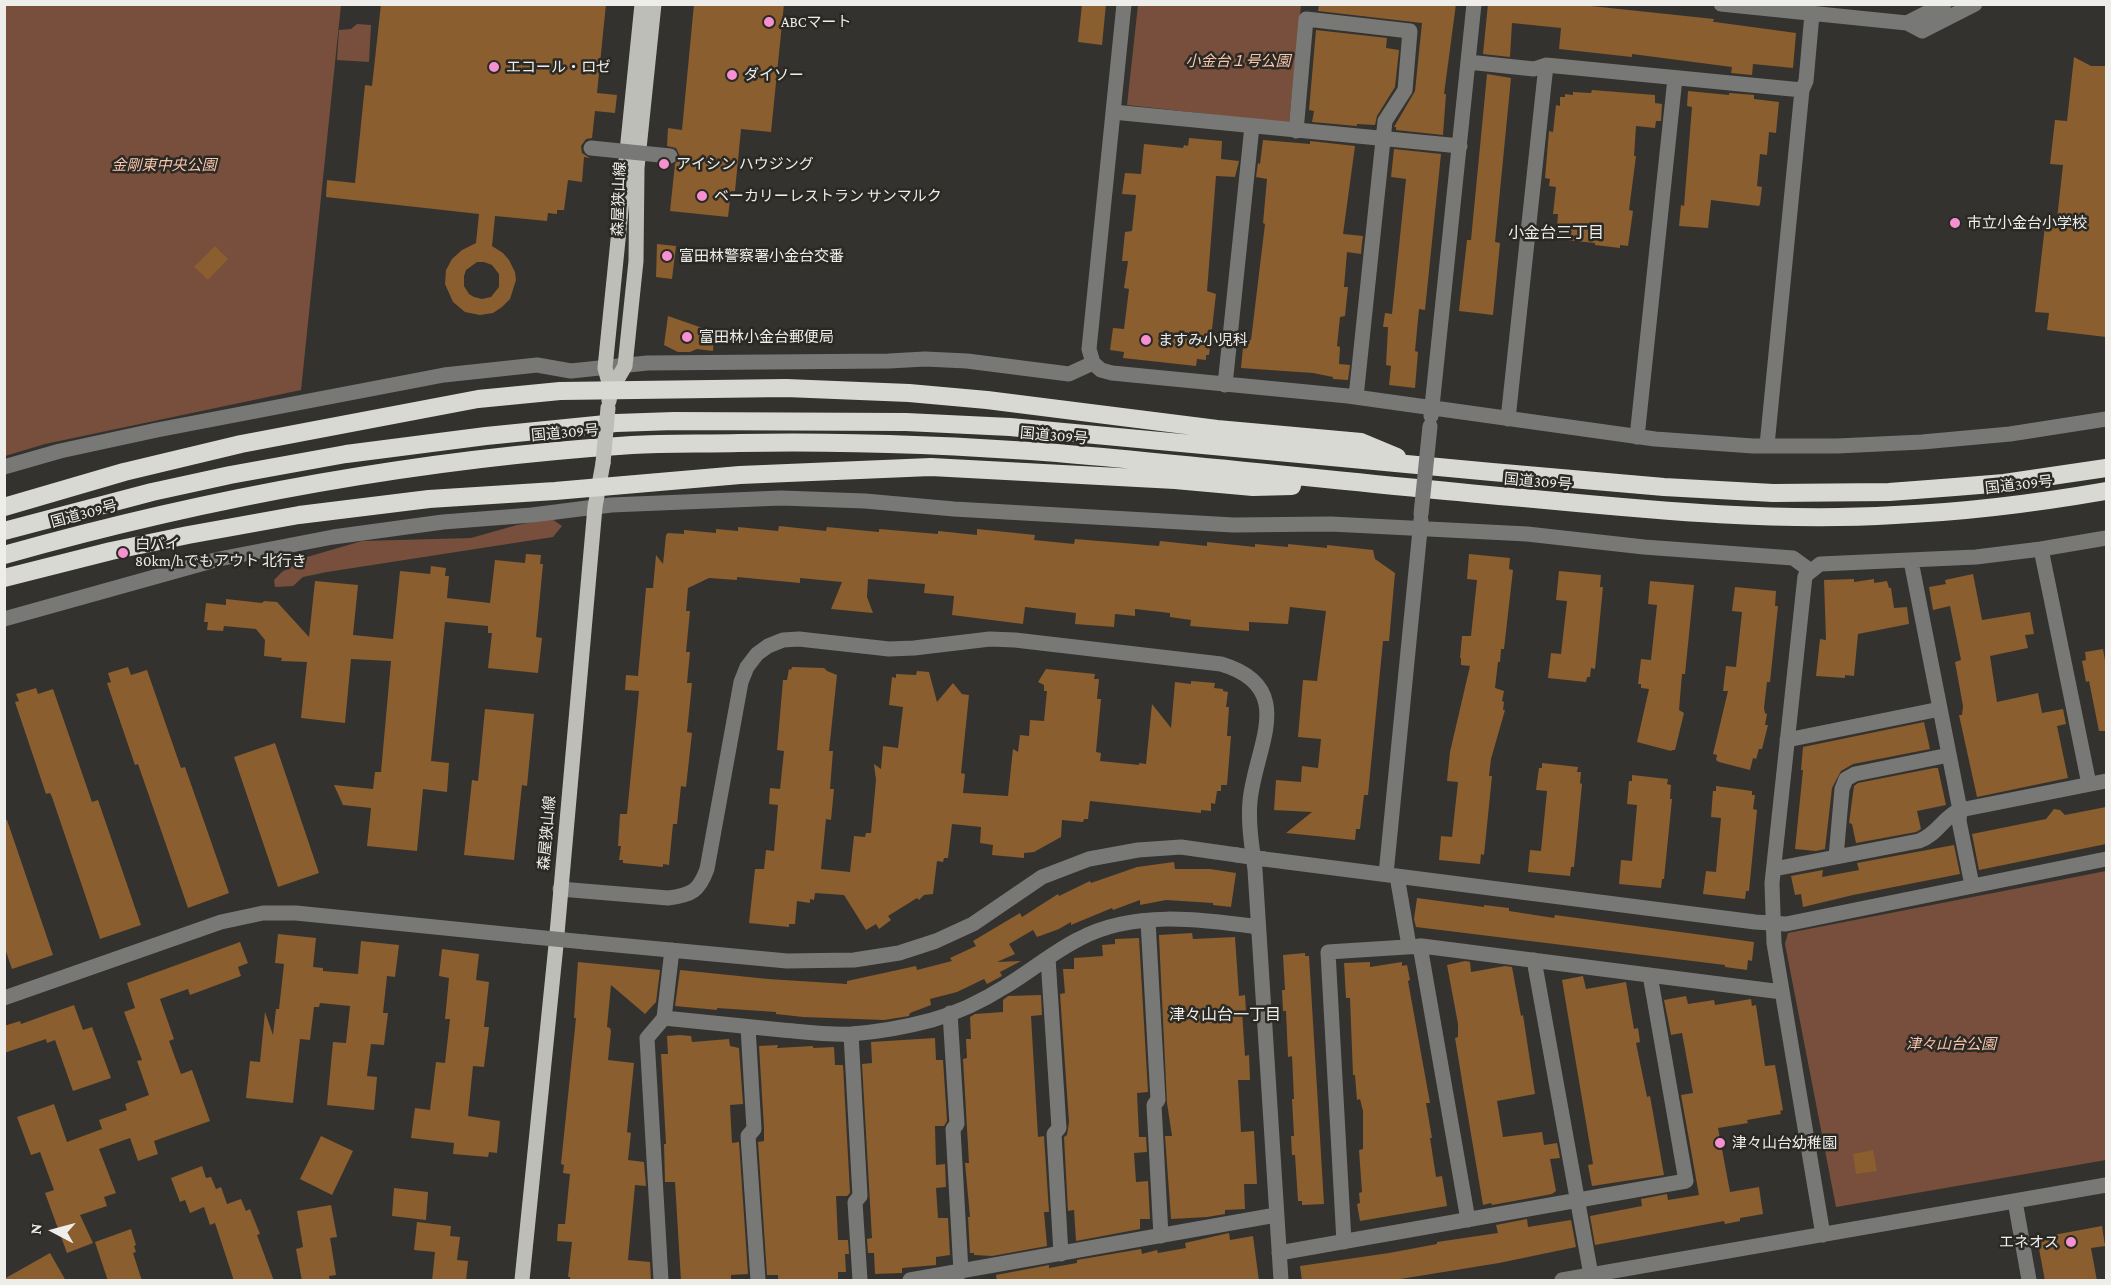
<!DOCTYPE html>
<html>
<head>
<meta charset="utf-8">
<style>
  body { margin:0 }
  #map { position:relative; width:2111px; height:1285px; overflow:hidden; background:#34322e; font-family:"Crimson Pro",serif }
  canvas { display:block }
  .frame { position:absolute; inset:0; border:6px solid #eeedea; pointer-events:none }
  .north { position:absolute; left:24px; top:1201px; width:60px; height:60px; -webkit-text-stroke:4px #2a2924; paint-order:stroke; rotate:276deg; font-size:16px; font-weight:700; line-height:24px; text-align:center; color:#eeedea }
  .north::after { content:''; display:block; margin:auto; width:21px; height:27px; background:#eeedea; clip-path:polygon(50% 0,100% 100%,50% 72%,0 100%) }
</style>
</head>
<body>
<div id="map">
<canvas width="2111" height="1285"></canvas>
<div class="frame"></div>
<div class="north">N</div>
</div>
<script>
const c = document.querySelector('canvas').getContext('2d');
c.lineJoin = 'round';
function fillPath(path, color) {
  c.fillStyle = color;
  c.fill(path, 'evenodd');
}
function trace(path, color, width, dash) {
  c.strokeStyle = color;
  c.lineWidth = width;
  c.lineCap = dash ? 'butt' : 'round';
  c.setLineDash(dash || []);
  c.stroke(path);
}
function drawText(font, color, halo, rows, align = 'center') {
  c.font = font + ' "Crimson Pro","Noto Sans JP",serif';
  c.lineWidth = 5;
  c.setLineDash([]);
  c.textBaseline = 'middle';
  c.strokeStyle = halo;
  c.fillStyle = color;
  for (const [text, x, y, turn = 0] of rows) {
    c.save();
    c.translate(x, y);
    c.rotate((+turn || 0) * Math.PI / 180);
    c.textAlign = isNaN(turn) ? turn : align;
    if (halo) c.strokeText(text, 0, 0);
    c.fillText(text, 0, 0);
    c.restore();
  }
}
fillPath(new Path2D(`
  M4,5H341L301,390L45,444L5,456Z
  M1138,5H1301L1289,123L1127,105Z
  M357,24L371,25L369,62L337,60L339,30L351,29Z
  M552,519L562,526L553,537L327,572L303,577L293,586L275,587L274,580L282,572L307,557L362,541L471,538L517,525Z
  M2106,871V1160L1836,1207L1785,944L1788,933Z`), '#774f3c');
fillPath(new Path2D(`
  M381,4H606L597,93L617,95L615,113L595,111L592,138L586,139L581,146L582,153L590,158L584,157L582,182L568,180L564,210H557V214L548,213L547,221L495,216L492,246L503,253L509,260L515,272L516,280L510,299L502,307L493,313L480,315L465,312L453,302L445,284L446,270L452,259L462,250L476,243L479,214L326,197L327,180L355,183L365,85L372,86ZM477,262H484L492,265L499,274V287L491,297L482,299L474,297L469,294L464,286V276L466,270Z
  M694,4H784L771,132L741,129L735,191H731L728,217L670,211L675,164L680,156L676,148L667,146L668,128L682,130Z
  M1082,4H1106L1102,45L1078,42Z
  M1319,4H1456L1444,94H1446L1443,135L1396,130V127H1394L1415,91L1422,23L1318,11Z
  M1488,4H1572L1714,19L1713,22H1715L1796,33L1793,68L1753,64L1752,75L1731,73L1732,67L1632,54V57L1559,49L1561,28L1512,23L1510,57L1483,54Z
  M1316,30L1387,38L1386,48L1399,50L1395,87L1377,116L1375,125L1357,124V126L1312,122L1314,111L1309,110Z
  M2074,57L2091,66H2106V337L2047,330L2049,313L2035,312L2046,217L2057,219L2063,165L2050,164L2055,120L2067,121Z
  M1487,74L1511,78L1495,242L1500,243L1493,315L1459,311L1467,240H1471Z
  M1592,90L1655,95V103L1662,104L1661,121H1656L1655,128L1636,126L1634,156H1636L1629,210L1633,211L1628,246L1620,245V248L1595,245V243L1556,239L1558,214H1553L1556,187L1549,186L1550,179L1545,178L1549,131L1553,132L1556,105L1560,106V97H1565V94L1573,95V92L1591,93Z
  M1688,91L1729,95V93L1754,95V99L1779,102L1776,133L1769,132L1767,155L1760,154L1757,186L1762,187L1760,204L1759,206L1711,200L1708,228L1679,226L1681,205L1684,206L1692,107L1687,106Z
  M1189,138L1222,141L1221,159L1239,161L1235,177L1216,176L1207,291L1216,294L1209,355H1206V360L1197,359L1196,366L1123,358L1124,352L1110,350L1113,328L1124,329L1129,289L1124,288L1128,261H1122L1125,232L1132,231L1136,195L1122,194L1125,173L1141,174L1144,144L1183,148L1184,145L1188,146Z
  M1263,140L1310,144V141L1355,146L1343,234L1363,236L1362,243L1361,254L1347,252L1344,287H1348L1345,316L1340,317L1337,346L1340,347L1339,364L1350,365L1348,380L1333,379V377L1313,373L1241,368L1243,347H1248L1249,340H1251L1265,224L1263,223L1267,179L1256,177L1258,163L1260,164Z
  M1394,149L1441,154L1425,310L1419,309L1415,351L1418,352L1415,388L1389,385L1391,366L1386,365L1388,327H1383L1385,313L1392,314L1406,179L1391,177Z
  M657,244L676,246L672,279L656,277Z
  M215,246L228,259L208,280L194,267Z
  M668,316L714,332L713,351L697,349L690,352H678L664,345Z
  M779,526L826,531L827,527L879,532V529L938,534V531L977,535V529L1035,535L1034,540L1074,544L1075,539L1159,546L1160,541L1207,546V542L1255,547V544L1288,547V544L1327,548V545L1373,550L1375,559L1395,573L1389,641H1383L1368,795H1364L1360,829H1356L1355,840L1286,833L1312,812L1274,810L1276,780L1301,782L1302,766L1318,768L1321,739L1298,737L1303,680L1317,681L1326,611L1290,607L1288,624L1249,622V631L1190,626L1191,620L1170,617V613L1135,609V616L1115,614L1114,627L1075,624L1076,613L1025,607L1023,624L952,615L954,596L924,593L925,584L868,579L867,597L873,613L831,609L842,582L800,578V583L737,577V580L709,578L688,588L686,611H690L686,652H690L687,683H692L687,732L692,733L686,787L681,786L677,824H673L669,865L663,864V867L623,863V860H619L621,846H618L620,814H627L639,691L625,690L626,675L638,676L646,588H653L656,555L663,564L666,535L668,533L684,534V530L716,533V529L738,531V527L778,531Z
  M526,554L541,555L540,564H543L536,637L542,638L538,673L488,668L492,633H488V626L445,622L431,761L449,763L447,792L423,789L417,851L367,846L371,808L343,805L334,785L373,789L375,772H381L391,661L351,659L345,723L301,718L307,662L281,661L282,658L264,656L265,640L256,629L224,626L223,631L207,630L208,622H204L206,603L226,605V599L262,603L264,601L277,602L309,637L315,581L358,585L353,635L393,639L400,571L430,574L431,566L446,568L445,576H449L447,598L490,603L495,560L525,563Z
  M1469,554L1510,558L1509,569L1513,570L1504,649H1501L1500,662H1498L1495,688L1504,691L1502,701L1504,702L1503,710H1505L1491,759L1489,776H1492L1484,855L1481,854L1480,864L1439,860L1441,836L1452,837L1458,782L1447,781L1450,752L1470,666L1461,665V658H1460L1462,636H1471L1477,580L1467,579Z
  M1559,571L1601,575L1600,587H1603L1595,669L1591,668L1590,677H1587L1586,682L1548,678L1551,653L1561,654L1567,601L1556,600Z
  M1973,574L1982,620L2030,612L2034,634L2025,635L2028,648L1990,656L1997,702L2038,693L2042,713L2063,709L2066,724L2057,726L2068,778L1977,797L1959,715H1962L1963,706L1955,662L1961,660L1950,606L1933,610L1929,587L1946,584L1945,580Z
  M1854,579V582L1874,579V583L1887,581L1889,588H1891L1894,608L1907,607L1909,624L1858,634L1854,676L1845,675V678L1816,676L1820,639L1826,640L1824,580Z
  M1650,581L1694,585L1685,674H1682L1679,710L1684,713L1675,750H1672L1671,751L1637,742L1649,689L1641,688V684H1638L1641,659L1651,660L1657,605L1648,604Z
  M1735,587L1776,591L1775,606H1778L1770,682H1767L1764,708L1765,713L1767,714L1765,725H1768L1762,749H1759L1756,759L1753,758L1750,770L1719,762L1716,760L1717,755L1713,754L1728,691H1723L1726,666L1736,667L1742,612L1732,611Z
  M2103,649L2106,666V731H2099L2089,681L2086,682L2082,661L2086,660L2085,652Z
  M128,667L131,675L147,670L181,768L185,767L229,893L188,908L138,764L135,765L107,683L111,682L108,673Z
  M792,667L824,668L827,671L837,675L829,751H833L830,789H834L831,820L826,819L821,869L850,872L854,836L865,837L866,833H871L876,780L874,764L881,769L883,746L898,748L903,707L889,705L892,677L896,678V674L916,675L917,671L929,672L937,702L953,683L962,694L969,695L961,773L965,774L963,793L1008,796L1013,749L1018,752L1020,735L1029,736L1030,720L1044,721L1047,691H1044V685L1038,682L1046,669L1095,674L1094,679H1099L1097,699H1101L1096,752L1101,753L1100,761L1139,765V763L1146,764L1152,704L1171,728L1175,682L1191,684V681L1215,683L1214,688L1223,689V691L1228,692L1226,707H1229L1227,736H1231L1227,785H1221V791H1217L1215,804L1211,803V811L1201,810V813L1090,801L1088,819H1084L1083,822L1062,820L1061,837L1034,852L1024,853V858L992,855L993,845L980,843L981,827L952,824L948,858H944L943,862L937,861L933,894L924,895L919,900L917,898L888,916L891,920L879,929L876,924L866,930L844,895L815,893L814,900L810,899V903L797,901L795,924H789V927L749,923L755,869H764L766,850L774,851L778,805L769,804L770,788L780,789L784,751L777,750L783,680H787L789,669L791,670Z
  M36,688L38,694L53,689L92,802L98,800L141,925L100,939L52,797L50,793L46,794L15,702L19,701L16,694Z
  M485,709L534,714L527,786L522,785L514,860L464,855L472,780L478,781Z
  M1924,722L1930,749L1853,764L1841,771L1832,788L1825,849L1816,851L1795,849L1803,770H1801L1803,747Z
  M275,743L319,873L278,887L234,757Z
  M1542,763L1578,767L1577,772H1581L1580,783L1582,784L1574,867H1571L1570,876L1528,872L1530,850L1541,851L1547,791L1536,790L1539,768H1542Z
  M1934,768H1938L1946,805L1917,811L1921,829L1916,832L1856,843L1852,824L1849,823L1854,786L1858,783Z
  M1632,775L1668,779L1667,784L1671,785L1670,799H1672L1664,879H1662L1661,888L1619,884L1621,860L1632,861L1637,805L1627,804L1629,781H1632Z
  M1716,786L1752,791V795H1755L1753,809L1757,810L1749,891H1746L1745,899L1703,894L1706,871L1716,872L1721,818L1711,817L1713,791H1716Z
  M2106,807V844L1979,870L1972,834L2046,819L2054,809L2060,810L2065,815Z
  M4,820H7L53,955L12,969L4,946Z
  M1954,845L1960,874L1853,895L1803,907L1801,894L1795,895L1791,876L1823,870L1822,877L1859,870L1857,863Z
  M1174,862L1175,869H1210L1236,873L1231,907L1213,905V903L1166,900L1140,905V900L1113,910L1112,908L1071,925V922L1059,929L1037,937L1033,930L1009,944L1015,954L997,962L1021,961L1000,972L1002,976L987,984L984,979L957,992L930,999L931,1005L910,1013L909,1016L884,1020L803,1017L776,1014V1012L717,1008V1010L675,1006L680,970L768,979L847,984V981L916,966L917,970L952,961L950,958L976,946L973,941L1020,913L1022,917L1058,894L1059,896L1090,881L1091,883L1137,867Z
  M1417,898L1484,907V905L1509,908V911L1554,918L1555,915L1754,942L1752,961L1748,960L1747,970L1725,967V965L1416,927L1414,919Z
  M1192,933L1193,939L1235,937L1239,996L1245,995L1246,1011H1242L1245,1056L1249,1055L1250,1080H1238L1241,1132L1254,1131L1257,1184H1244L1245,1209L1225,1210V1214L1207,1217L1171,1219L1165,1136H1172L1167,1103L1159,937V935Z
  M278,934L316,938L313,967L323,968V971L358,974L361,941L399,945L395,977L387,976L383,1013H388L384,1045L371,1044L367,1076L377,1077L374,1110L327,1105L333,1042L346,1043L350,1006L320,1003L319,1007H314L310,1040L300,1039L293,1103L246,1098L250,1061L260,1062L265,1012L273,1035L276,1009H279L284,964L275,963Z
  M1139,938L1148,1092L1137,1093L1139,1137H1146L1147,1152L1134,1153L1136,1182L1148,1181L1150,1219H1140V1229L1076,1241L1074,1210L1068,1211L1064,1137L1067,1135L1069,1122L1060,994L1065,993L1063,969H1074V958L1103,956L1102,945L1115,944V939Z
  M240,942L248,963L238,967L241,976L190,995L188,989L160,999L174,1039L169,1041L181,1074L192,1070L210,1121L154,1141L158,1154L138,1161L130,1138L99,1149L116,1193L104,1197L107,1206L80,1215L93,1243L67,1253L45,1193L54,1190L40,1152L31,1155L17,1117L54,1104L67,1142L102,1129L99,1120L127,1110L125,1104L149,1095L137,1061L142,1060L124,1012L135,1008L127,983Z
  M442,949L479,954L476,980L489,982L484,1027H489L484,1067L473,1066L468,1116L500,1121L497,1153L489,1152L488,1157L453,1154L454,1143L411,1138L415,1108L430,1110L436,1062L445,1063L450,1019H445L449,978L439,976Z
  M1305,953V956H1309L1324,1204L1302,1205V1201H1298L1295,1155H1292L1291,1136H1294L1292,1099H1294L1292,1056L1288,1057L1286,1011H1283L1282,990H1285L1283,955Z
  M1465,961L1470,962L1471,972L1505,966L1512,967L1521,1016L1523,1015L1535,1094L1497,1101L1503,1137L1542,1132L1544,1145L1557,1143L1560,1158L1550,1159L1556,1191L1552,1194L1492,1205L1491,1203L1483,1205L1464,1093L1455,1038L1458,1037V1024L1447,965Z
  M578,962L660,970L656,1002L645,1014L611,985L607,1027L610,1028L611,1031L608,1060L634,1063L627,1132L631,1133L628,1160L644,1162L646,1186L635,1185L628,1260L650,1262L651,1281H570V1277H568L572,1242L557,1241L558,1224H565L570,1174L563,1173L564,1165L561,1164L576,1018H574Z
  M1370,962V967L1402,962V966L1407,965L1410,980L1408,981L1430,1103H1426L1432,1138H1430L1436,1177L1442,1176L1447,1206L1360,1221L1357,1204L1360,1203L1359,1193L1362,1192L1359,1150L1363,1149V1111L1360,1099L1357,1100L1355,1075H1353L1350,998H1346L1344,963Z
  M1583,976L1586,989L1626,982L1634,1029L1638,1028L1640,1042L1636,1043L1647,1097L1650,1096L1664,1175L1592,1186L1588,1165L1593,1164L1562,980Z
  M1041,995L1042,1015L1031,1016L1038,1137L1044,1136L1049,1212H1044L1047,1246L992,1256L974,1255V1253H970L968,1217H970L965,1163H969L963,1059L967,1058L966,1039H971L970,1017L975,1014L1003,1012V1000L1008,996Z
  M1686,996L1688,1004L1714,1000L1715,1005L1751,999L1752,1006L1756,1005L1765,1066L1775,1065L1783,1110L1780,1111L1781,1114L1747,1120L1748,1123L1718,1128L1730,1192L1759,1187L1763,1214L1740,1218V1221L1725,1224L1724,1221L1595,1245L1590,1216L1642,1206L1641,1199L1667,1194L1668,1200L1699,1195L1681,1095L1693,1093L1682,1033L1671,1035L1664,1000Z
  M74,1005L83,1030L92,1027L111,1078L73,1091L55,1040L47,1043L46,1039L4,1053V1026L20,1021L21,1024Z
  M680,1035L691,1036L692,1042L729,1039L730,1046L739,1048L743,1104L730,1105L732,1143L739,1142L748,1274L731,1275V1281H681L675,1182H665L664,1144H666L661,1054H668L667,1036Z
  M935,1038L936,1060H943L947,1121L944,1126H935L936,1165L945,1164L946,1187L936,1188L938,1218H948L950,1255L936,1257V1265L902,1268V1273L875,1274L874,1253H868L867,1239L872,1238L862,1064L872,1063L871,1042Z
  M778,1045L777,1048L813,1046V1048L834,1047L835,1065H843L850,1193L847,1196H836L838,1240H848L849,1254H845L846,1272H838V1281H778V1275H767L758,1142L764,1141V1128L759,1046Z
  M321,1136L353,1151L332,1195L300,1179Z
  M1873,1150L1877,1171L1856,1174L1853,1154Z
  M202,1166L206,1178L211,1177L216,1189L221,1187L227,1204L241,1199L246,1211L250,1209L260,1234L257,1235L274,1281H234L215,1223L210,1225L204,1207L190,1213L185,1200L180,1202L171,1178Z
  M394,1188L428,1192L426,1220L392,1216Z
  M331,1205L337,1237L330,1238L336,1275L329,1276L330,1281H302L296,1249L303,1247L297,1211Z
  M1527,1219L1528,1227L1571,1220L1576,1247L1499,1263L1388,1281H1302L1300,1266L1389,1253L1437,1244V1242L1498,1233L1496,1225Z
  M417,1222L451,1226L450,1236L460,1237L457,1260L468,1261L466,1281H432L435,1252L414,1250Z
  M2102,1226L2105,1246L2091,1248L2097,1281H2045L2037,1238Z
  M131,1229L136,1245L134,1246L136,1252L133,1253L142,1281H108L95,1242Z
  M1229,1233L1230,1240L1253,1236L1259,1281H997L996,1275L1049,1265V1268L1077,1263V1260L1141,1249L1142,1254L1157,1250L1158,1253L1186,1248L1185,1243Z
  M50,1253L66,1281H4V1279Z`), '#8a5e2e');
trace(new Path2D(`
  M1124,4L1089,349L1093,363L1101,370L1112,373L1348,396L1655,439L1753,446H1837L1922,442L2010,434L2106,419
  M1721,4L1907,23L1922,31L1975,4
  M1907,23L1944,4
  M1468,62L1534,69L1546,65L1802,90
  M1113,112L1460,146
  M1296,131L1306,19L1410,31L1405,90L1385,121L1356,397
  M1225,385L1252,126
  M1431,416L1474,4
  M1508,419L1546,65
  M1637,437L1675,78
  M1767,445L1802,90L1806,81L1812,14
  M4,467L60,451L157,430L444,375L537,365L571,371L647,363L889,361L925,359L967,361L1069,374L1093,363
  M2041,549L2089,784
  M1911,561L1960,810L1959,821L1972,885
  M4,619L219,559L333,537L443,522L532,515L611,505L781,498L865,501L954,509L1233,525L1331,524L1527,534L1644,547L1793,558L1811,571
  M1787,740L1940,709
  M1836,857L1842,789L1846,779L1855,774L1949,755
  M1264,859L1755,922L1786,924L2106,859
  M1774,869L1919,841C1938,834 1943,817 1960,810L2106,781
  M1386,874L1421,520
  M1397,876L1409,946
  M560,889L668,898C692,895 699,891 707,869L741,682L747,667L757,654L768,646L783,640L799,639L889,649L914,648L990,639L1015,640L1221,664C1299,687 1255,747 1250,801C1248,824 1252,847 1255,870L1281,1280
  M1148,921L1158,1100L1154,1105L1161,1236
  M585,942L787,961L854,960L899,953L936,941L973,924L1042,877L1089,859L1138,850L1181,847L1237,855
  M1420,946L1468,1220
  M1048,958L1059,1128L1054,1134L1061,1254
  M1534,960L1591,1275
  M4,998L221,922L263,913H296L524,936
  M950,1013L957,1124L953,1129L961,1272
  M664,1018C704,1022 743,1026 782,1030C805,1032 828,1035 851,1034C878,1032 906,1027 932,1020C957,1013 984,1000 1006,986C1031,971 1053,952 1079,939C1133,910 1200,919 1258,927
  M748,1027L754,1129L748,1136L758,1280
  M851,1034L860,1196L855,1202L860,1280
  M2015,1201L2029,1280
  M1823,1235L1774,943L1772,883L1805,576L1820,564L1976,557L2041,549L2106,538
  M1344,1242L1328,952L1422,946L1782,992
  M1279,1253L1686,1181L1650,975
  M661,1280L647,1038L664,1018L672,950
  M910,1280L1276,1215
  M1562,1280L2106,1185`), '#787976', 15);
trace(new Path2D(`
  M611,390L625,366L636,261L637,168L654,4
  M609,401L611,390L605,368L642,4
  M522,1280L556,945L595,507L603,463`), '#bebeb9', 15);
trace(new Path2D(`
  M4,507L124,472L241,444L478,399L560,391L786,388L909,393L987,400L1217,429L1361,442L1397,457
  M4,531L152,492L230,475L346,454L486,436L616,423L674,421L906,422L1010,427L1492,472L1664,487L1773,493L1889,492L1955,487L2004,483L2106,468
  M4,555C210,497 419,459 632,445C667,443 703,444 739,443C845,441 951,445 1057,453C1220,467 1382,486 1545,500C1661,511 1779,522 1895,515C1966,512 2037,503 2106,491
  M4,578L111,551L188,535L299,515L429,499L555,491L740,475L931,467L1175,480L1253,487L1292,486`), '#d9d9d4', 18);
trace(new Path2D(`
  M591,148L670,156
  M1421,514L1430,426
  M1237,855L1264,859
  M524,936L585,942`), '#787976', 15);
trace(new Path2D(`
  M603,463L608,408`), '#bebeb9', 15);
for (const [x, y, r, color] of [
  [769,22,6,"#f690d1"],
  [494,67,6,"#f690d1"],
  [732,75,6,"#f690d1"],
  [664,164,6,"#f690d1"],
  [702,196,6,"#f690d1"],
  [1955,223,6,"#f690d1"],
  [667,256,6,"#f690d1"],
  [687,337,6,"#f690d1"],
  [1146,340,6,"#f690d1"],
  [123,553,6,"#f690d1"],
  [1720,1143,6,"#f690d1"],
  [2071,1242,6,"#f690d1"]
]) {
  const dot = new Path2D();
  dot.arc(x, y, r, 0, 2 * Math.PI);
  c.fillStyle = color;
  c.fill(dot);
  trace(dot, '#2a2924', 2);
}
drawText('15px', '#eeedea', '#2a2924', [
  ["ABCマート",781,22],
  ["エコール・ロゼ",506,67],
  ["ダイソー",744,75],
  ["アイシン ハウジング",676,164],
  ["ベーカリーレストラン サンマルク",714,196],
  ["市立小金台小学校",1967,223],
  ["富田林警察署小金台交番",679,256],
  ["富田林小金台郵便局",699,337],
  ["ますみ小児科",1158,340],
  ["白バイ",135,544],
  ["80km/hでもアウト 北行き",135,561],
  ["津々山台幼稚園",1732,1143],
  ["エネオス",2059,1242,"right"]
], 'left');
drawText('italic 15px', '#fac5ad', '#2a2924', [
  ["小金台１号公園",1238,61],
  ["金剛東中央公園",164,165],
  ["津々山台公園",1951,1044]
]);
drawText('15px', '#eeedea', '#2a2924', [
  ["森屋狭山線",619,199,-88],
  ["国道309号",565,433,-5],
  ["国道309号",1054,436,5],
  ["国道309号",1538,482,5],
  ["国道309号",2019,485,-6],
  ["国道309号",84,514,-15],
  ["森屋狭山線",547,833,-85]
]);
drawText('16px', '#eeedea', '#2a2924', [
  ["小金台三丁目",1556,233],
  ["津々山台一丁目",1225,1015]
]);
</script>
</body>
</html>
